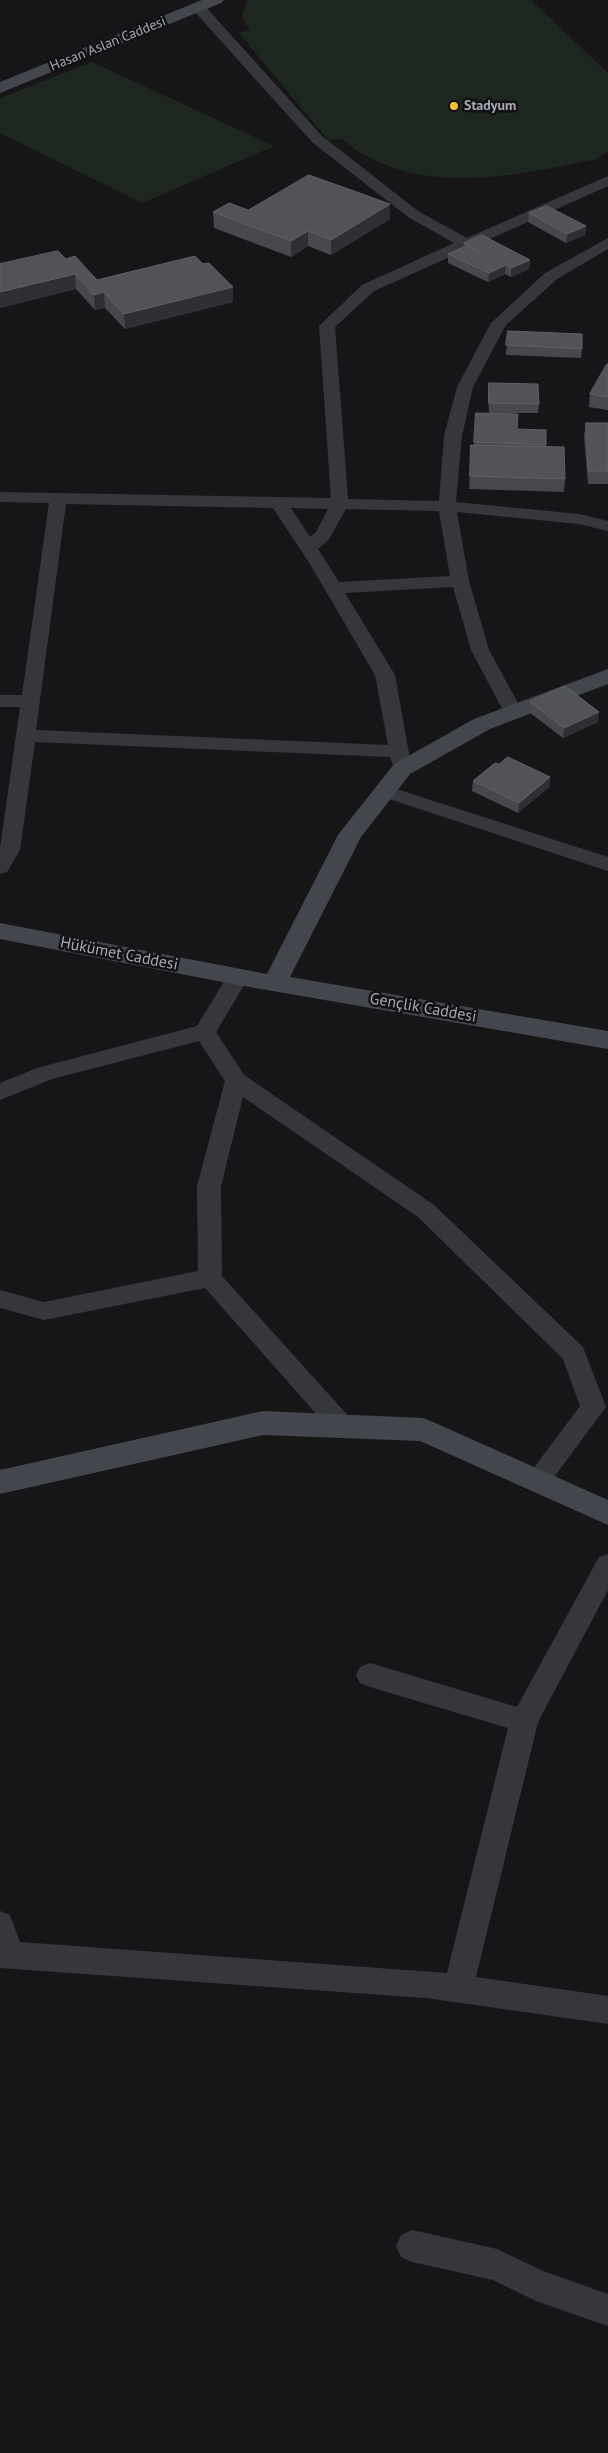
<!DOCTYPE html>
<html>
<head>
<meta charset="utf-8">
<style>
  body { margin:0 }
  canvas { display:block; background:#161518 }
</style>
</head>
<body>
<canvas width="608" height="2453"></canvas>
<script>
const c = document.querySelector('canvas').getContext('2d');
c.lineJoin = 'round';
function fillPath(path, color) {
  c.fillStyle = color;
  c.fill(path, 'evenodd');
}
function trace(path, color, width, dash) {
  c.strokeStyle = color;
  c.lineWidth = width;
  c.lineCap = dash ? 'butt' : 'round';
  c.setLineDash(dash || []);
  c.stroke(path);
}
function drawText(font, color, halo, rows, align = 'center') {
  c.font = font + ' "PT Sans",sans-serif';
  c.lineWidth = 5;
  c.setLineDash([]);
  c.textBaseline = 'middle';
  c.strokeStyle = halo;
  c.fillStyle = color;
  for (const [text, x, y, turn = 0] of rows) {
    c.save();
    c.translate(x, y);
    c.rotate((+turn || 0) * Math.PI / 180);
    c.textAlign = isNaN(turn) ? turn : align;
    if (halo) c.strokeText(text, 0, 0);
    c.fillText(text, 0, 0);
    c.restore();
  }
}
fillPath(new Path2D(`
  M247,0H531L608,73V151L597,159C510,176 418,200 341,139L328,140L238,32L250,31L242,16Z
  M92,62L274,146L142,203L0,133V98Z`), '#1d261f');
fillPath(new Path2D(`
  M198,3L203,4L322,136L418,211L467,238L608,176V186L374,291L335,327L348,499L439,501L444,436L457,387L491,323L545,273L608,238V249L557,279L506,325L473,387L462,436L456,502L579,514L608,521V531L579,524L457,512L469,581L489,650L523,712L520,716H506L471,650L453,587L345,593L395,675L411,765L408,769L401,771L394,769L390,757L35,742L20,850L7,872L0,874V848L20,707H0V695H22L49,503L0,502V492L331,498L319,326L362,285L454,243L408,217L312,142L193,10L191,7L193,4ZM66,504L273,508L310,564L375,675L388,745L36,730ZM291,508L328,509L316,532L310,537ZM346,509L439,511L450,576L339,582L318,549L329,539Z
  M384,785L608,857V871L377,795L374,791L377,787Z
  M238,970L246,972L249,977L216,1032L244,1075L434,1205L583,1347L606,1407L546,1488L537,1491L528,1488L524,1481L580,1406L563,1359L418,1217L243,1097L221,1186L222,1276L351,1419L355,1426L351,1433L342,1436L333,1433L205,1288L44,1320L0,1308V1290L44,1302L198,1271L197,1186L225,1081L199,1041L52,1079L0,1100V1083L37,1068L197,1026L230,972Z
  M608,1554V1590L538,1722L476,1977L608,1996V2024L426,1998L0,1968V1911L10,1915L20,1942L447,1973L508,1728L370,1687L360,1683L356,1675L360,1667L370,1663L517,1707L599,1557Z
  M412,2230L497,2249L543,2271L608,2294V2326L536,2301L493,2280L412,2262L401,2257L396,2246L401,2235Z`), '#36373d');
fillPath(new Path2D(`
  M202,0H224L221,3L0,93V82Z
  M608,669V684L490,729L410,774L361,837L290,977L608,1031V1049L238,985L0,939V923L267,974L338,835L394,764L474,719Z
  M263,1411L423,1418L433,1422L608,1500V1525L420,1441L263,1435L0,1494V1470Z`), '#44464d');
fillPath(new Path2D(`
  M248,210L390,219L331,255L308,246L291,257L214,228L213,212Z
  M529,213L586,226L585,235L566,243L528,222Z
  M464,243L530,260L529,269L511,277L505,274L488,282L448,263V254L464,247Z
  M66,259L97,280L233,302L125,329L105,308L95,310L76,289L0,308V264Z
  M508,331L582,349L581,358L506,355Z
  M608,364V410L589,407L590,394Z
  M489,383L539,404L538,413H489L488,392Z
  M476,413L517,429L546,445V447L565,479L564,492L469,489L471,445H474Z
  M586,423H608V484H588L584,436Z
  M530,702L598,722L563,738L529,712Z
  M499,764L550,777L549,787L518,813L472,791L473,781Z`), '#47474d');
fillPath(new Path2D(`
  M390,204V219L331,255V240Z
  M586,226L585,235L566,243L567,234Z
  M308,231V246L291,257V241Z
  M530,260L529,269L511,277V268Z
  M506,265L505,274L488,282L489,273Z
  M75,274L76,289L0,308V292Z
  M233,287V302L125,329L124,314Z
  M104,292L105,308L95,310L94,295Z
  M599,712L598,722L563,738L564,728Z
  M550,777L549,787L518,813L519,803Z`), '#2f2f33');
const building = new Path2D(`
  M309,175L390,204L331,240L308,231L291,241L213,212L229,203L248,210Z
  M547,206L586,226L567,234L529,213Z
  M482,235L530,260L511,268L506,265L489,273L448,254L466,246L481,253L464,243Z
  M58,251L66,259L75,256L97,280L195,256L203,264L209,263L233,287L124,314L104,292L94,295L75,274L0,292V264Z
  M508,331L582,334V349L506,345Z
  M607,364H608V397L590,394Z
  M489,383L538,384L539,404L489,403Z
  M476,413L518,414L517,429L546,430V445L474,442Z
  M586,423H608V471H589Z
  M471,445L564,447L565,479L470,476Z
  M565,686L599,712L564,728L530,702Z
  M508,757L550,777L519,803L473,781L495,763L499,764Z`);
fillPath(building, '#525259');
trace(building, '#5f6068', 1);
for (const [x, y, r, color] of [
  [454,106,5,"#f7c22e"]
]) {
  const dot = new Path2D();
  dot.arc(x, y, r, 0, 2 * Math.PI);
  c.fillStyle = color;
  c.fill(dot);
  trace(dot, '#111013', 2);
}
drawText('14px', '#a7abb8', '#111013', [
  ["Hasan Aslan Caddesi",108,44,-22]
]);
drawText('bold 14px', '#a7abb8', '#111013', [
  ["Stadyum",464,106]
], 'left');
drawText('16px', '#a7abb8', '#111013', [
  ["Hükümet Caddesi",119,954,11],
  ["Gençlik Caddesi",423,1008,10]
]);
</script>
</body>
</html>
